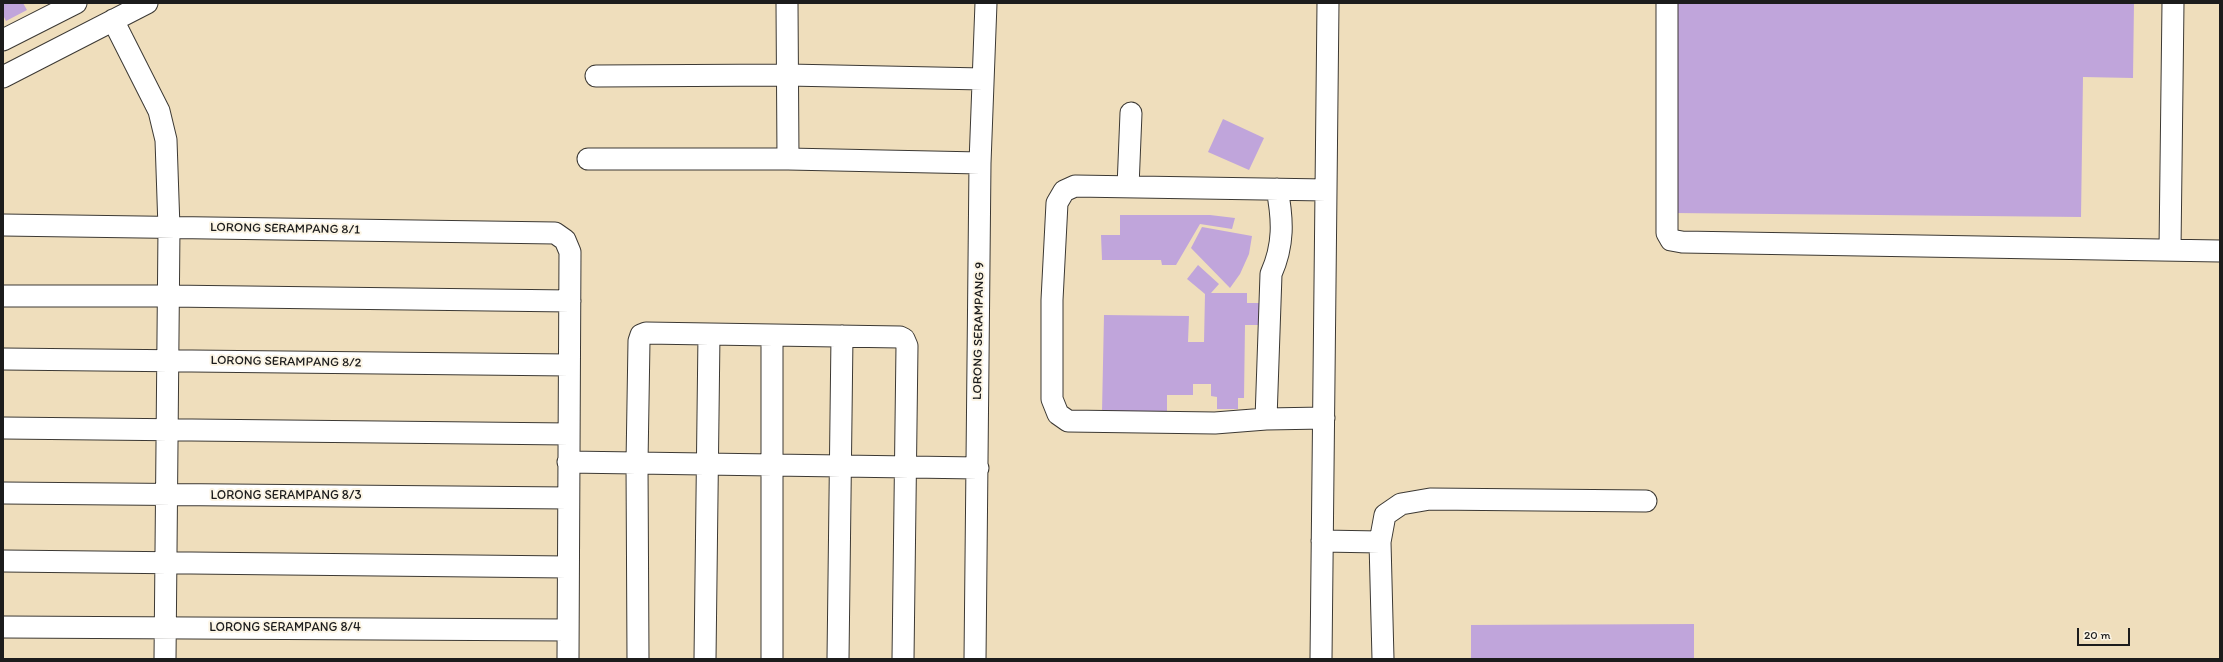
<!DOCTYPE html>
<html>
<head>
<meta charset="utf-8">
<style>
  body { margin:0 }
  #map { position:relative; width:2223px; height:662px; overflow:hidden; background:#efdebc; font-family:Itim,sans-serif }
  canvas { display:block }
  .frame { position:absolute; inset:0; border:4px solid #1c1c1c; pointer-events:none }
  .scale { position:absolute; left:2077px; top:628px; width:53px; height:18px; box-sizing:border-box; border:2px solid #1c1c1c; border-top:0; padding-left:5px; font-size:12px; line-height:14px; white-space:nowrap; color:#1c1c1c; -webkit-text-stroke:3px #fcf5e5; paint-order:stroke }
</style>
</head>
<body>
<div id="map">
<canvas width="2223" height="662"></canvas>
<div class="frame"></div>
<div class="scale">20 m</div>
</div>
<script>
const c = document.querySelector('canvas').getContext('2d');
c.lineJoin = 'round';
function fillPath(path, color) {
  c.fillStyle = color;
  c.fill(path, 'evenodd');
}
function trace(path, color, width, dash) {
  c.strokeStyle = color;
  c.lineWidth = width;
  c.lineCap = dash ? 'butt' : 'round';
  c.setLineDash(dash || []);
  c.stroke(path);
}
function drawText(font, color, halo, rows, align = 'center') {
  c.font = font + ' Itim,sans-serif';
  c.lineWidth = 4;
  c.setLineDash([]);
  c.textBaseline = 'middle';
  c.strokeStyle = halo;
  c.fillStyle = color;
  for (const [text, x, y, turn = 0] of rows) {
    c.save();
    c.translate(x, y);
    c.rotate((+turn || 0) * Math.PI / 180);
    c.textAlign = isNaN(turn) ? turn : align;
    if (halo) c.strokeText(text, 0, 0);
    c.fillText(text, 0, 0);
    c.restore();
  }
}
fillPath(new Path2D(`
  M3,3H23L27,10L6,21L3,15Z
  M1676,3H2134L2133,78L2083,77L2081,217L1674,213Z
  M1223,119L1264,138L1249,170L1208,152Z
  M1120,215H1210L1235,218L1232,229L1200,224L1176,265H1162L1161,260H1102L1101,235H1120Z
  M1202,227L1252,236L1249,254L1240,274L1230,288L1191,248Z
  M1198,265L1219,284L1211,293H1247V303H1265V325H1245L1244,398H1238V409H1217V397L1211,396V384H1193V395H1167V413L1102,412L1104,315L1189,316L1188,342H1204L1205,294L1187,279Z
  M1694,624V659H1471V625Z`), '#c0a5db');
const minor = new Path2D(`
  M787,3L788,159
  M1667,3V233L1671,240L1682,242L2220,251
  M113,20L159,111L166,140L169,228L165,659
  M3,40L76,3
  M596,76L788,75L983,79
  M3,77L147,3
  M588,159H788L980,163
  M1128,187L1131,113
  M3,225L555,233L565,240L570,252L568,659
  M2170,249L2173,3
  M3,296H168L570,301
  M772,335V659
  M3,359L569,365
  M1324,418L1266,419L1215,423L1068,421L1058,414L1052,399V300L1057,203L1064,191L1075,186L1326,190
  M1266,419L1271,274C1284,245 1283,220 1277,189
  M3,428L569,434
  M568,462L978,468
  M3,493L568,498
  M1322,541L1380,542L1383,659
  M1380,542L1385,515L1401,504L1430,499L1646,501
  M3,561L567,567
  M3,627L568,630
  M638,659L637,463L639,341L641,335L646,333L900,337L904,339L907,346L903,659
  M705,659L709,334
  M838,659L842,336
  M975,659L980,163L986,3
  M1321,659L1328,3`);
trace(minor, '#3c3934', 23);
trace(minor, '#fff', 21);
drawText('13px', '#1c1c1c', '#fcf5e5', [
  ["LORONG SERAMPANG 8/1",285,229,1],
  ["LORONG SERAMPANG 9",979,331,-89],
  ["LORONG SERAMPANG 8/2",286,362,1],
  ["LORONG SERAMPANG 8/3",286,496],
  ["LORONG SERAMPANG 8/4",285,628]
]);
</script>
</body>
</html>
